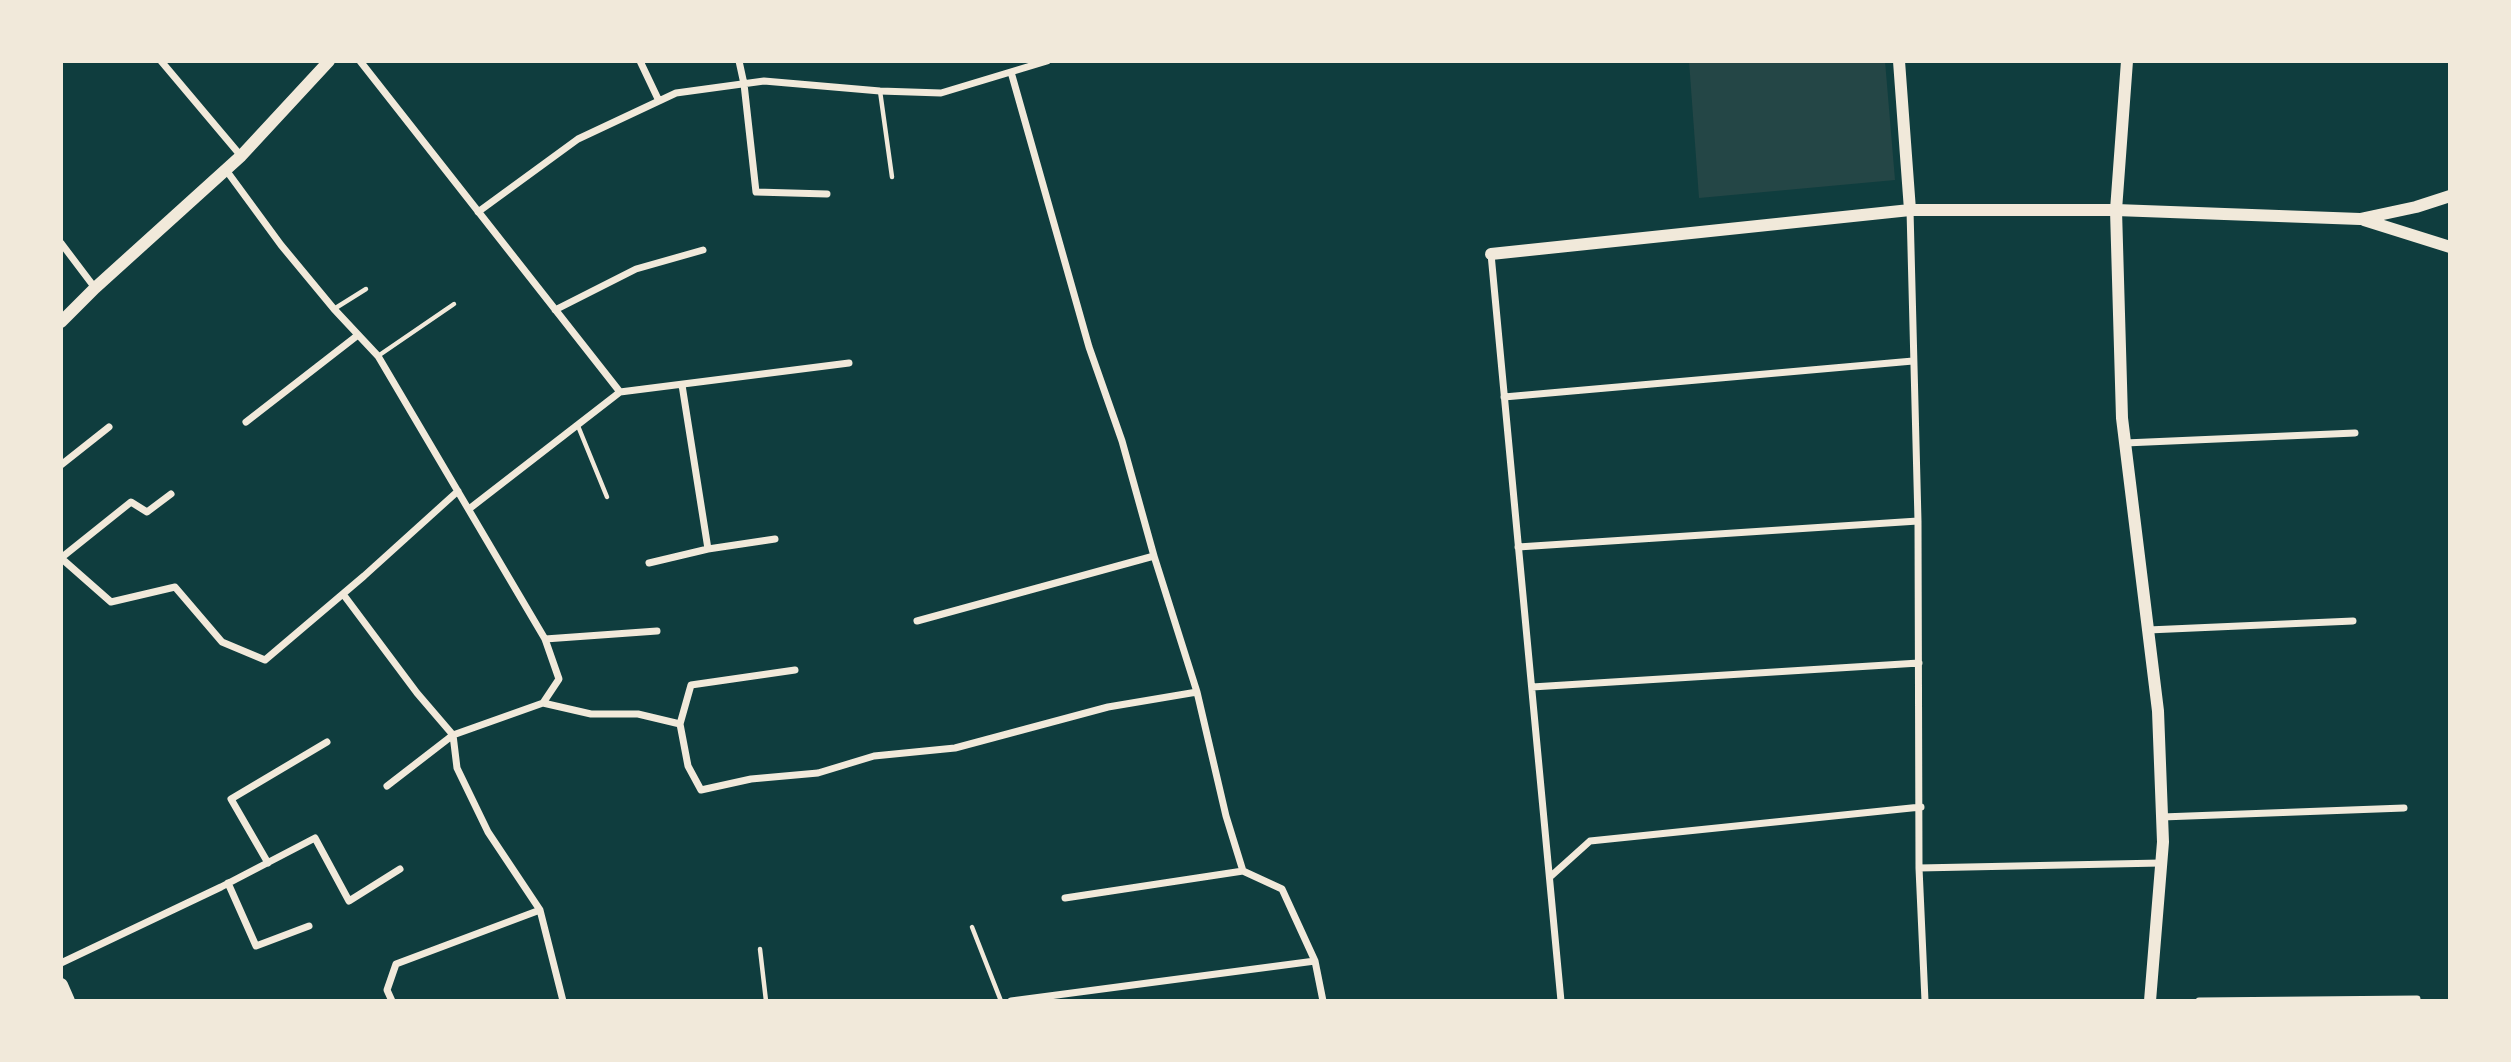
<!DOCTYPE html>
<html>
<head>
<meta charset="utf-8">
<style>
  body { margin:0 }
  #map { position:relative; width:2511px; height:1062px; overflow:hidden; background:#0f3d3e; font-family:"Open Sans",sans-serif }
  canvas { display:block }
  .frame { position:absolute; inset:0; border:63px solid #f1e9da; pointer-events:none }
</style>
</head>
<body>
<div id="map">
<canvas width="2511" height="1062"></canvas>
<div class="frame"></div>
</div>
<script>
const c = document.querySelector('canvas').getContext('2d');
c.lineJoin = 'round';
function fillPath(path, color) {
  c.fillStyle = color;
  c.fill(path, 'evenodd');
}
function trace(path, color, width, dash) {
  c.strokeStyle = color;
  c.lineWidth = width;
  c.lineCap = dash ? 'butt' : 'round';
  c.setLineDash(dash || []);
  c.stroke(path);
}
fillPath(new Path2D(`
  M1689,61H1885L1895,180L1699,198Z`), '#244646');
trace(new Path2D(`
  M880,91L892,177
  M334,309L366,289
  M378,356L454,304
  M578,426L607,497
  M972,927L1001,1001
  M760,949L766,1001`), '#f1e9da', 4.5);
trace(new Path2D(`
  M161,61L241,156
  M360,61L620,392
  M640,61L659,101
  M739,61L744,84L756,192L827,194
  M1011,72L1089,347L1122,441L1154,556L1197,692L1226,816L1243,871L1282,889L1315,961L1323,1001
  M226,170L281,245L334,309L378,356L545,639L559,679L543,703L453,735L387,786
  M1910,210L1918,521L1919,868L1925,1001
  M478,212L578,139L676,93L764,81L880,91L941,93L1047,61
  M61,243L95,288
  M1491,254L1561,1001
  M555,310L636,269L703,250
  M682,385L708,549
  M1504,397L1913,361
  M246,422L358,335
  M2125,443L2355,433
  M61,465L109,427
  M469,509L620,392L849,363
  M1518,547L1918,521
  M61,558L111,602L175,587L222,642L265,660L364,576L458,491
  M61,558L131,502L147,512L171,494
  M649,563L708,549L775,539
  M343,594L417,693L453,735L457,768L488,832L540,910L563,1001
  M917,621L1154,556
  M2148,630L2353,621
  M545,639L657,631
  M1532,687L1919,663
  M543,703L591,714H638L680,724L688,766L701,790L751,779L818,773L874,756L955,748L1108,707L1197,692
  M680,724L691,685L795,670
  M2162,817L2404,808
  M268,863L231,799L327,742
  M1919,868L2161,863
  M1550,877L1590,841L1921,807
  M228,883L256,946L309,926
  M1065,898L1243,871
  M61,963L221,887L315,838L349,901L400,869
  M392,1001L387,990L396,964L540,910
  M1011,1001L1315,961
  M2199,1001L2417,999`), '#f1e9da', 7);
trace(new Path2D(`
  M1899,61L1910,210
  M2127,61L2116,210L2122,418L2158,711L2163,842L2150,1001
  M2364,220L2450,247
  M1491,254L1910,210H2116L2360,219L2416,207L2450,196
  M61,322L95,288L241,156L329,61`), '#f1e9da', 12);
trace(new Path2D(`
  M61,985L68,1001`), '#f1e9da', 14);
</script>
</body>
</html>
